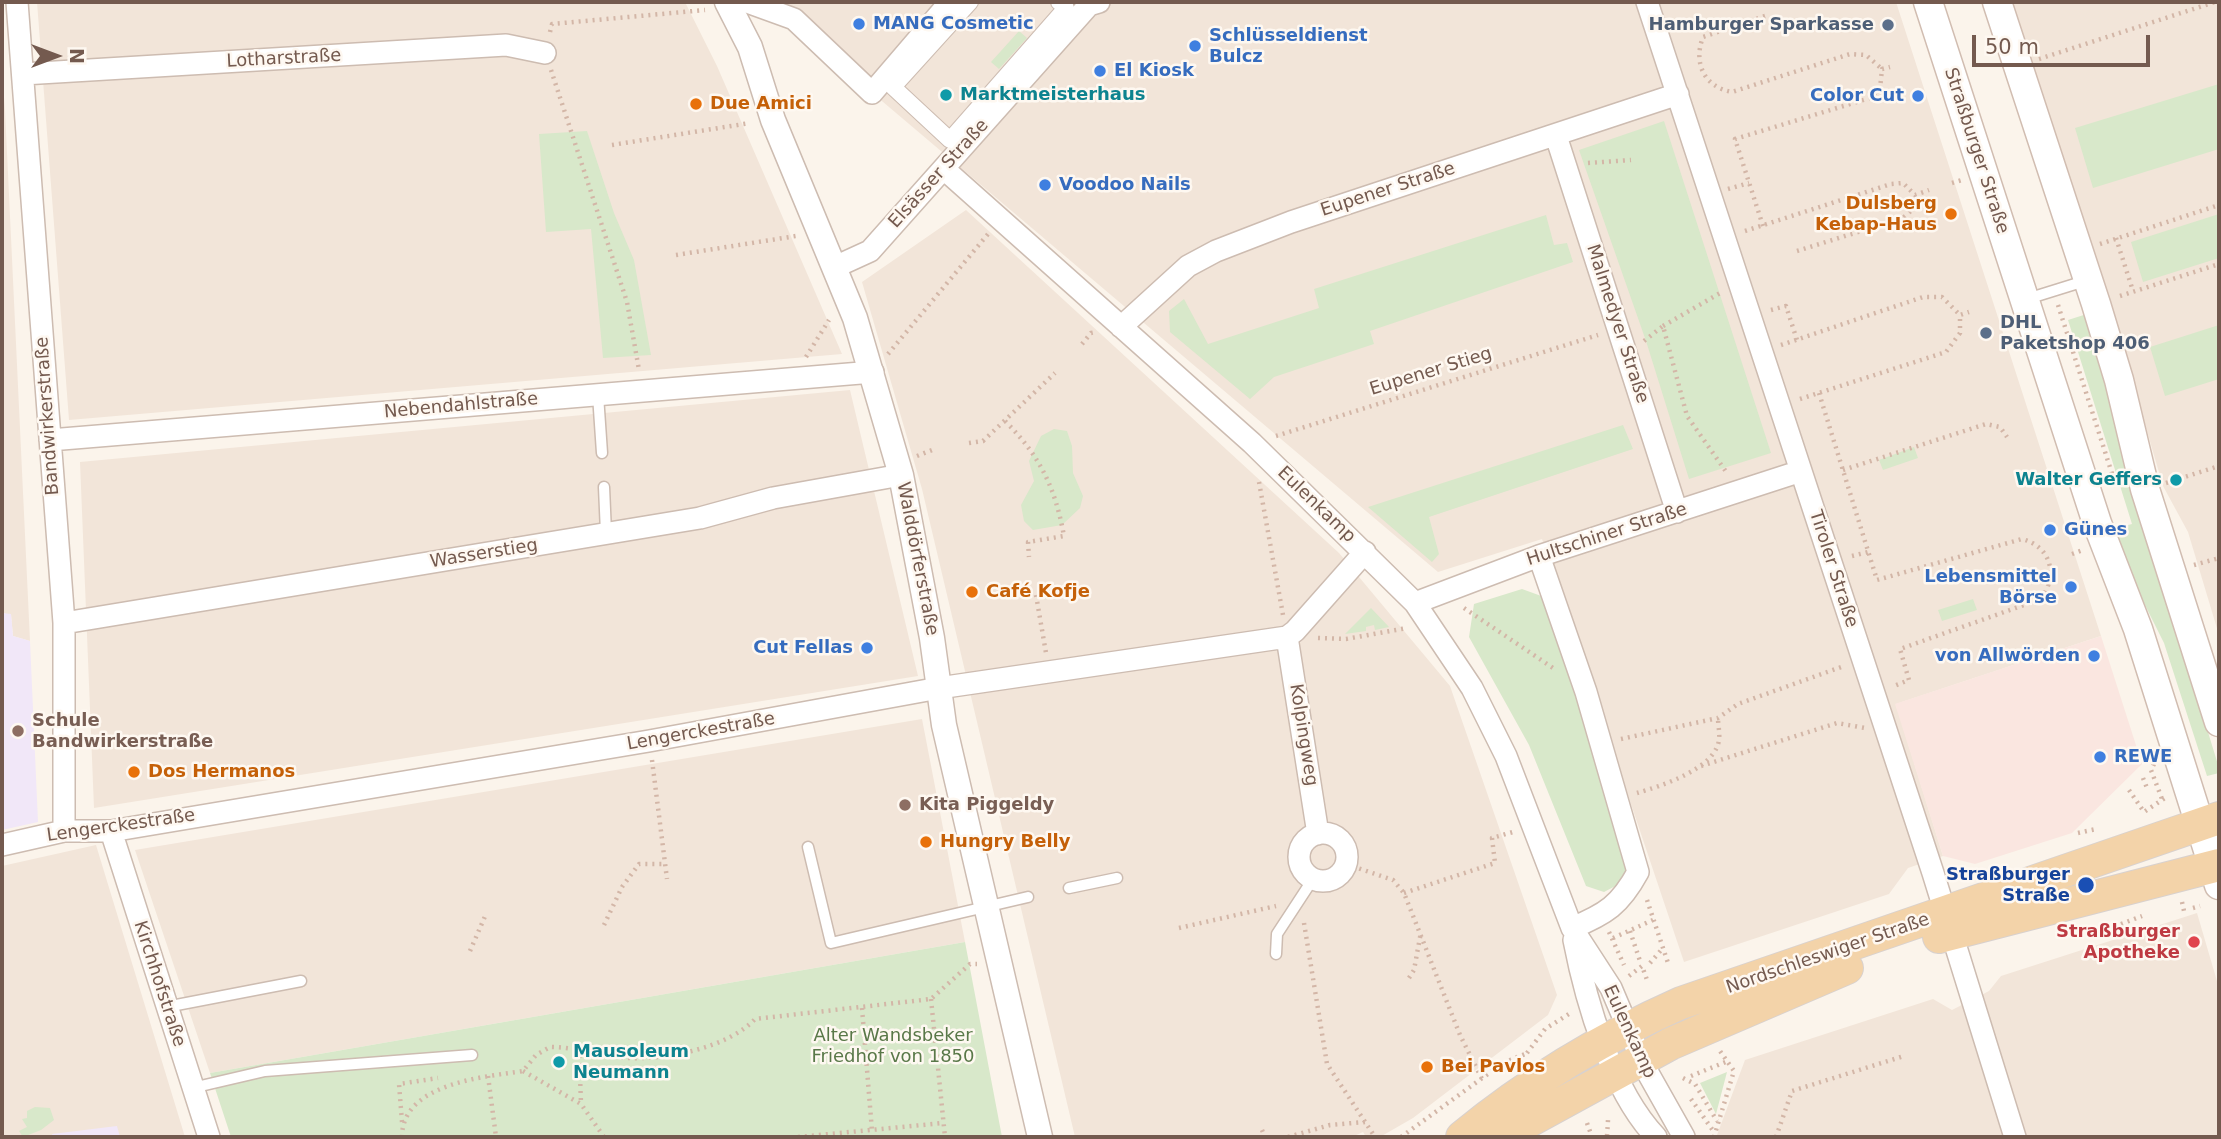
<!DOCTYPE html>
<html>
<head>
<meta charset="utf-8">
<style>
  body { margin:0 }
  #map { position:relative; width:2221px; height:1139px; overflow:hidden; background:#fbf4eb; font-family:"DejaVu Sans",sans-serif }
  canvas { display:block }
  .frame { position:absolute; inset:0; border:4px solid #745a4f; pointer-events:none }
  .north { position:absolute; left:21px; top:21px; width:70px; height:70px; -webkit-text-stroke:5px #fef8f1; paint-order:stroke; rotate:90deg; font-size:19px; font-weight:700; line-height:28px; text-align:center; color:#745a4f }
  .north::after { content:''; display:block; margin:auto; width:24px; height:32px; background:#745a4f; clip-path:polygon(50% 0,100% 100%,50% 72%,0 100%) }
  .scale { position:absolute; left:1972px; top:35px; width:178px; height:32px; box-sizing:border-box; border:4px solid #745a4f; border-top:0; padding-left:9px; font-size:21px; line-height:24px; white-space:nowrap; color:#745a4f; -webkit-text-stroke:5px #fef8f1; paint-order:stroke }
</style>
</head>
<body>
<div id="map">
<canvas width="2221" height="1139"></canvas>
<div class="frame"></div>
<div class="north">N</div>
<div class="scale">50 m</div>
</div>
<script>
const c = document.querySelector('canvas').getContext('2d');
c.lineJoin = 'round';
function fillPath(path, color) {
  c.fillStyle = color;
  c.fill(path, 'evenodd');
}
function trace(path, color, width, dash) {
  c.strokeStyle = color;
  c.lineWidth = width;
  c.lineCap = dash ? 'butt' : 'round';
  c.setLineDash(dash || []);
  c.stroke(path);
}
function drawText(font, color, halo, rows, align = 'center') {
  c.font = font + ' "DejaVu Sans",sans-serif';
  c.lineWidth = 5;
  c.setLineDash([]);
  c.textBaseline = 'middle';
  c.strokeStyle = halo;
  c.fillStyle = color;
  for (const [text, x, y, turn = 0] of rows) {
    c.save();
    c.translate(x, y);
    c.rotate((+turn || 0) * Math.PI / 180);
    c.textAlign = isNaN(turn) ? turn : align;
    if (halo) c.strokeText(text, 0, 0);
    c.fillText(text, 0, 0);
    c.restore();
  }
}
fillPath(new Path2D(`
  M37,2H685L717,66L842,354L69,420Z
  M765,2H1896L2101,636L1896,704L1943,856L1908,868L1889,894L1684,962L1542,539L1438,572Z
  M2008,2H2219V635L2188,532L2163,486L2112,311Z
  M2,71L5,110L30,641L13,636L11,615L2,613Z
  M966,210L1339,553L1450,686L1557,995L1548,1015L1413,1118L1380,1137H1366L1363,1132L1352,1137H1075L922,489L862,282Z
  M850,390L918,676L94,808L80,462Z
  M922,719L965,942L210,1073L135,850Z
  M96,845L185,1137H2V866Z
  M2197,913L2219,988V1137L1717,1135L1745,1060L1933,999L1952,1010L1989,991L2001,976Z`), '#f2e5d9');
fillPath(new Path2D(`
  M2101,636L2142,764L2072,833L1975,864L1943,856L1895,704Z`), '#fae6e0');
fillPath(new Path2D(`
  M2,613L11,614L13,636L30,641L38,822L2,830Z
  M117,1126L120,1137H53L52,1134Z`), '#f1e7f8');
fillPath(new Path2D(`
  M1019,31L1027,38L999,69L991,62Z
  M2219,84V149L2093,188L2075,128Z
  M1664,121L1771,453L1689,479L1646,341L1579,150Z
  M587,131L614,213L634,260L651,355L603,358L591,229L546,232L539,134Z
  M2219,214V258L2143,282L2131,242Z
  M1546,215L1554,245L1567,243L1573,262L1370,331L1374,344L1274,377L1250,399L1170,332L1169,311L1184,299L1208,344L1319,308L1314,289Z
  M2090,313L2112,382L2116,432L2219,768V773L2207,776L2164,643L2104,523L2124,526L2132,524L2068,320Z
  M2219,325V379L2165,396L2150,347Z
  M1623,425L1633,449L1429,517L1439,554L1432,562L1368,507Z
  M1054,429L1067,431L1072,446L1073,473L1083,496L1080,508L1062,525L1033,530L1024,521L1021,505L1034,481L1029,461L1041,436Z
  M1914,447L1918,458L1883,470L1879,460Z
  M1522,589L1544,597L1628,856L1623,882L1604,892L1586,886L1529,745L1469,637L1474,604Z
  M1973,599L1977,610L1942,621L1938,610Z
  M1371,608L1389,627L1375,630L1374,625L1366,627V631L1345,634Z
  M965,942L1002,1137H231L210,1073Z
  M1727,1072L1716,1114L1700,1083Z
  M35,1107L50,1108L54,1120L41,1130L23,1137L19,1131L27,1127L22,1119L27,1118V1111Z`), '#d8e8ca');
const service = new Path2D(`
  M2027,299L2088,280
  M598,395L602,453
  M604,487L606,533
  M808,847L831,943L1028,897
  M1069,888L1117,878
  M1276,954L1277,934L1313,879
  M166,1007L301,981
  M192,1088L265,1071L472,1055`);
const pedestrian = new Path2D(`
  M970,2L893,87L950,140L1066,8L1059,2`);
const minor = new Path2D(`
  M17,2L64,623V831
  M747,2L794,19L872,93L950,2
  M1647,2L1933,873L2015,1137
  M23,74L506,45L545,53
  M1556,136L1677,512
  M944,169L1252,443L1415,603L1472,688L1506,756L1572,928L1611,988L1644,1066L1684,1137
  M835,267L870,251L1089,5L1099,2
  M1121,327L1188,266L1216,251L1291,222L1678,94
  M50,440L873,372
  M1539,556L1586,692L1638,872C1620,905 1606,914 1572,928
  M1415,603L1539,556L1801,471
  M64,623L700,518L773,498L901,475
  M1287,637L1318,834
  M111,831L209,1137
  M1299 857a24 24 0 1 1 48 0a24 24 0 1 1-48 0Z
  M2,845L64,831H111L649,741L939,688L1287,637L1295,631L1365,552
  M1574,940C1586,1002 1612,1091 1656,1137`);
const tertiary = new Path2D(`
  M727,2L750,47L773,120L855,318L901,475L932,638L944,725L1040,1137`);
const secondary = new Path2D(`
  M1928,2L2097,523L2138,629L2219,885
  M1997,2L2096,304L2119,380L2145,489L2219,722`);
const primary = new Path2D(`
  M1939,937L2219,865
  M1462,1137C1530,1081 1600,1039 1681,1003L2219,818
  M1500,1137L1670,1044L1847,968`);
trace(service, '#cdbcb1', 13);
trace(pedestrian, '#cdbcb1', 18);
trace(minor, '#cdbcb1', 24);
trace(tertiary, '#cdbcb1', 27);
trace(secondary, '#d1bdb1', 31);
trace(primary, '#d8d1ce', 34);
trace(new Path2D(`
  M1765,16L1703,37C1693,63 1704,87 1732,92L1850,54L1866,55L1882,69
  M550,32L552,24L705,10
  M2039,59L2215,2
  M551,70L627,302L639,370
  M612,145L750,123
  M1588,163L1631,160
  M1952,183L1962,180
  M1728,189L1749,183
  M1763,226L1735,139L1870,98L1880,89L1882,69L1890,67
  M1745,231L1891,184L1903,183L1915,195L1929,190
  M2116,238L2133,291
  M2100,244L2219,205
  M1797,251L1903,218L1913,209L1915,195
  M676,255L796,236
  M2120,296L2219,264
  M2058,305L2115,483
  M1771,310L1786,306L1797,340
  M1663,326L1720,293
  M1644,341L1663,326L1687,416L1727,473
  M1082,344L1091,333L1096,332
  M1781,345L1923,297H1942L1960,315
  M888,354L988,234
  M806,357L829,320
  M1819,393L1877,580L2022,539C2052,547 2058,576 2041,599L1900,649L1909,680L1894,686
  M1800,399L1946,352L1960,333V315L1969,312
  M1005,421C1040,456 1055,487 1064,536L1028,542L1029,557
  M1276,436L1598,335
  M969,443L983,441L1055,373
  M917,456L932,450
  M1843,470L1986,424L2000,427L2007,437
  M1259,482L1283,615
  M2166,483L2219,466
  M2072,554L2083,550
  M1852,556L1868,552
  M2194,565L2219,558
  M1036,595L1046,653
  M1464,608L1556,670
  M1318,638L1346,639L1407,628
  M1621,739L1718,718L1738,704L1844,666
  M652,760L667,879
  M2154,764L2151,770L2162,799
  M1701,766L1837,723L1865,728
  M2143,778L2147,788
  M2129,790L2144,812L2165,798
  M1637,793C1661,786 1715,769 1719,740C1720,733 1718,725 1718,718
  M2078,833L2096,829
  M1346,864L1393,880L1404,893L1460,1035L1482,1079
  M1404,893L1495,863L1492,838L1513,832
  M1647,900L1669,966
  M2182,902L2184,911
  M2193,908L2200,906
  M1304,923L1327,1064L1375,1137
  M2121,924L2142,916
  M604,925L622,887L639,864H666
  M1179,928L1276,906
  M1630,931L1640,961
  M1609,932L1624,965
  M1613,938L1653,920
  M470,951L486,914
  M1650,963L1662,949
  M1629,976L1642,966L1647,980
  M1409,978L1414,970L1421,932
  M931,999L945,1137
  M862,1008L872,1131
  M579,1049L581,1103
  M1527,1053L1545,1029L1572,1012
  M523,1071L581,1104L604,1137
  M488,1076L496,1137
  M1691,1076L1728,1061
  M1683,1078L1695,1084L1717,1121
  M1691,1099L1714,1132
  M402,1122L399,1084L438,1078
  M1587,1123L1592,1137
  M1262,1130L1265,1137
  M1607,1136L1608,1120
  M402,1137C402,1083 484,1077 523,1071L536,1055L550,1047C576,1047 601,1056 627,1058C665,1060 728,1048 755,1019L931,999L970,964H977
  M798,1137L943,1123
  M1288,1137L1330,1125L1365,1122
  M1401,1137L1503,1063L1525,1054
  M1714,1137L1734,1071L1720,1051
  M1776,1137L1792,1091L1904,1056`), '#d3b6a7', 4.5, [2, 5]);
trace(service, '#fff', 10);
trace(pedestrian, '#fff', 16);
trace(minor, '#fff', 21);
trace(tertiary, '#fff', 24);
trace(secondary, '#fff', 28);
trace(primary, '#f3d3a9', 32);
for (const [x, y, r, color] of [
  [859,24,7,"#3f7fe0"],
  [1888,25,7,"#5c6f8a"],
  [1195,46,7,"#3f7fe0"],
  [1100,71,7,"#3f7fe0"],
  [946,95,7,"#0f9aa8"],
  [1918,96,7,"#3f7fe0"],
  [696,104,7,"#e8710a"],
  [1045,185,7,"#3f7fe0"],
  [1951,214,7,"#e8710a"],
  [1986,333,7,"#5c6f8a"],
  [2176,480,7,"#0f9aa8"],
  [2050,530,7,"#3f7fe0"],
  [2071,587,7,"#3f7fe0"],
  [972,592,7,"#e8710a"],
  [867,648,7,"#3f7fe0"],
  [2094,656,7,"#3f7fe0"],
  [18,731,7,"#8d6e63"],
  [2100,757,7,"#3f7fe0"],
  [134,772,7,"#e8710a"],
  [905,805,7,"#8d6e63"],
  [926,842,7,"#e8710a"],
  [2086,885,9,"#1a4fb4"],
  [2194,942,7,"#e0444e"],
  [559,1062,7,"#0f9aa8"],
  [1427,1067,7,"#e8710a"]
]) {
  const dot = new Path2D();
  dot.arc(x, y, r, 0, 2 * Math.PI);
  c.fillStyle = color;
  c.fill(dot);
  trace(dot, '#fef8f1', 2.5);
}
drawText('bold 18px', '#366cbe', '#fef8f1', [
  ["MANG Cosmetic",873,24],
  ["Schlüsseldienst",1209,36],
  ["Bulcz",1209,57],
  ["El Kiosk",1114,71],
  ["Color Cut",1904,96,"right"],
  ["Voodoo Nails",1059,185],
  ["Günes",2064,530],
  ["Lebensmittel",2057,577,"right"],
  ["Börse",2057,598,"right"],
  ["Cut Fellas",853,648,"right"],
  ["von Allwörden",2080,656,"right"],
  ["REWE",2114,757]
], 'left');
drawText('bold 18px', '#4e5e75', '#fef8f1', [
  ["Hamburger Sparkasse",1874,25],
  ["DHL",2000,323,"left"],
  ["Paketshop 406",2000,344,"left"]
], 'right');
drawText('18px', '#745a4f', '#fef8f1', [
  ["Lotharstraße",284,59,-3],
  ["Straßburger Straße",1976,151,72],
  ["Elsässer Straße",939,174,-48],
  ["Eupener Straße",1388,190,-18],
  ["Malmedyer Straße",1617,324,72],
  ["Eupener Stieg",1431,372,-17],
  ["Nebendahlstraße",461,406,-5],
  ["Bandwirkerstraße",48,416,-94],
  ["Eulenkamp",1316,505,44],
  ["Hultschiner Straße",1607,535,-18],
  ["Wasserstieg",484,554,-9],
  ["Walddörferstraße",917,559,79],
  ["Tiroler Straße",1833,569,72],
  ["Lengerckestraße",701,732,-10],
  ["Kolpingweg",1303,735,81],
  ["Lengerckestraße",121,826,-8],
  ["Nordschleswiger Straße",1828,954,-19],
  ["Kirchhofstraße",159,984,72],
  ["Eulenkamp",1629,1032,65]
]);
drawText('bold 18px', '#0d838f', '#fef8f1', [
  ["Marktmeisterhaus",960,95],
  ["Walter Geffers",2162,480,"right"],
  ["Mausoleum",573,1052],
  ["Neumann",573,1073]
], 'left');
drawText('bold 18px', '#c56008', '#fef8f1', [
  ["Due Amici",710,104],
  ["Dulsberg",1937,204,"right"],
  ["Kebap-Haus",1937,225,"right"],
  ["Café Kofje",986,592],
  ["Dos Hermanos",148,772],
  ["Hungry Belly",940,842],
  ["Bei Pavlos",1441,1067]
], 'left');
drawText('bold 18px', '#785e54', '#fef8f1', [
  ["Schule",32,721],
  ["Bandwirkerstraße",32,742],
  ["Kita Piggeldy",919,805]
], 'left');
drawText('bold 18px', '#164399', '#fef8f1', [
  ["Straßburger",2070,875],
  ["Straße",2070,896]
], 'right');
drawText('bold 18px', '#be3a42', '#fef8f1', [
  ["Straßburger",2180,932],
  ["Apotheke",2180,953]
], 'right');
drawText('18px', '#597848', '#fef8f1', [
  ["Alter Wandsbeker",893,1036],
  ["Friedhof von 1850",893,1057]
]);
</script>
</body>
</html>
